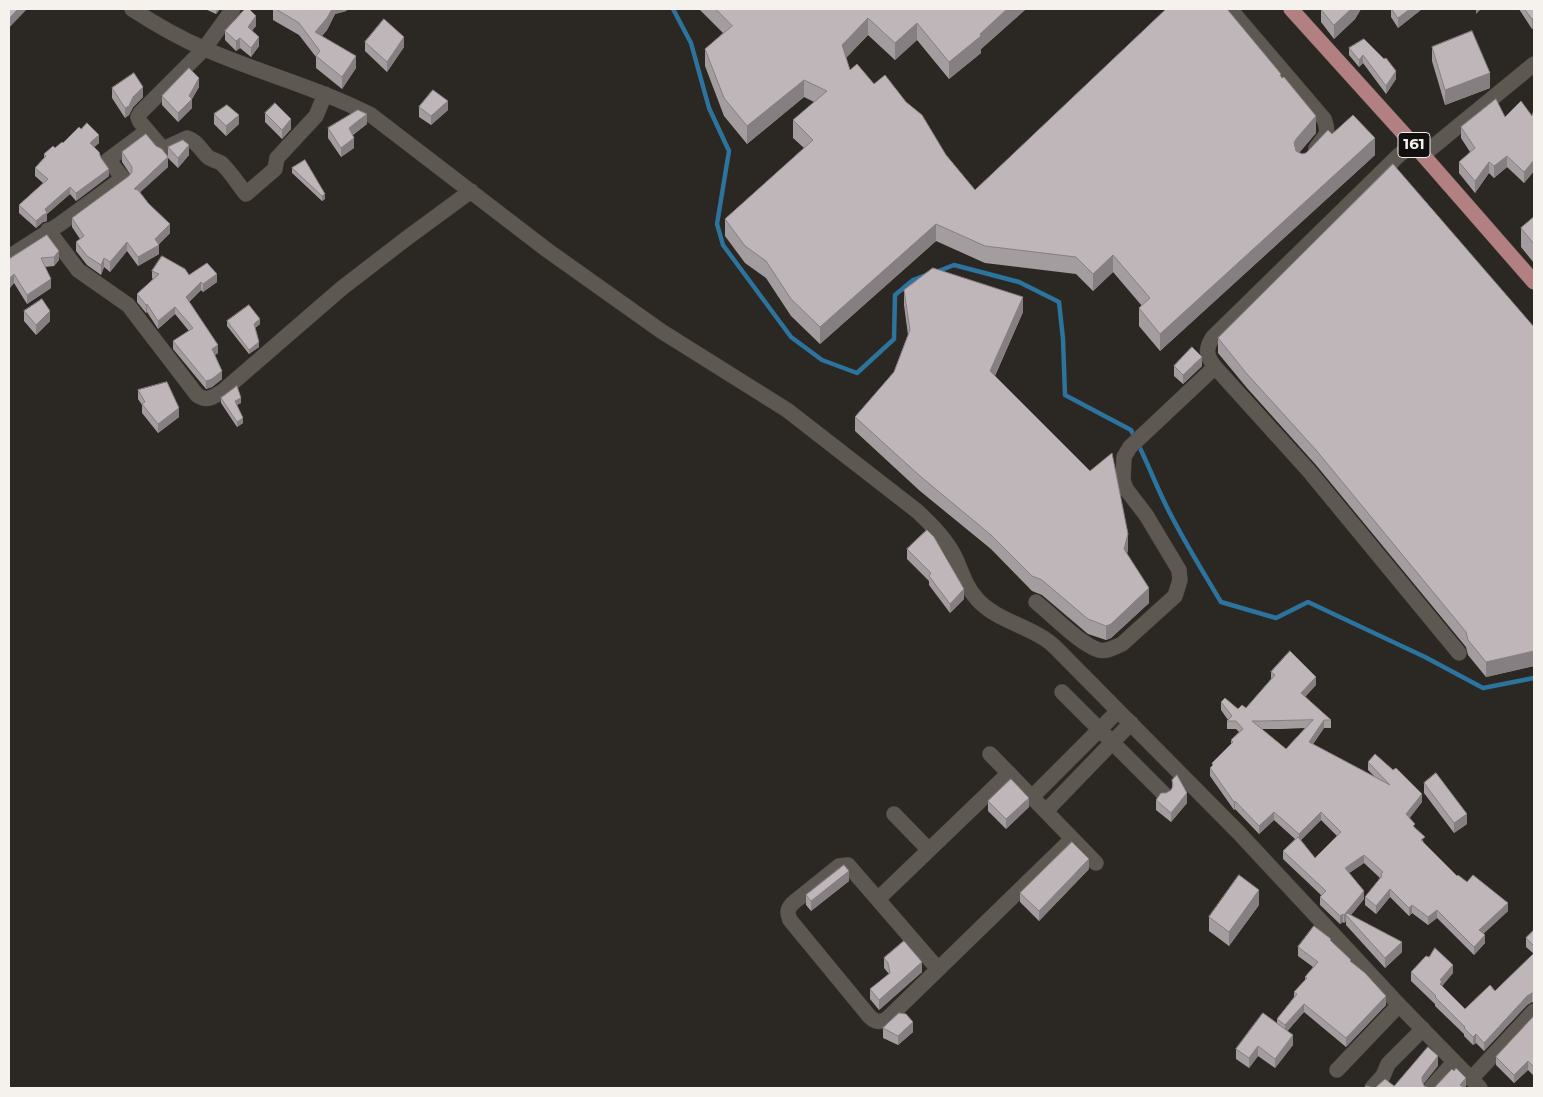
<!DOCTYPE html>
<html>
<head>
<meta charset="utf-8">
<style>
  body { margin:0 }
  #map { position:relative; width:1543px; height:1097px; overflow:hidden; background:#2b2722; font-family:Montserrat,sans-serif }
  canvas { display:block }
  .frame { position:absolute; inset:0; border:10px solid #f5f2ee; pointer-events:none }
</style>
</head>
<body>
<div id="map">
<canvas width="1543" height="1097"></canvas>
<div class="frame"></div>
</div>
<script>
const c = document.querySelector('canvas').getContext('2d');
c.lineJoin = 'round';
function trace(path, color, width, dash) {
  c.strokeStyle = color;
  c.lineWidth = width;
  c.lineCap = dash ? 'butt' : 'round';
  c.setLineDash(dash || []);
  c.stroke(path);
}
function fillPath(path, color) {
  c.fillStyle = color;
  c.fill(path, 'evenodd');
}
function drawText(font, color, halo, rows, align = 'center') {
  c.font = font + ' Montserrat,sans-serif';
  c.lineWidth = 5;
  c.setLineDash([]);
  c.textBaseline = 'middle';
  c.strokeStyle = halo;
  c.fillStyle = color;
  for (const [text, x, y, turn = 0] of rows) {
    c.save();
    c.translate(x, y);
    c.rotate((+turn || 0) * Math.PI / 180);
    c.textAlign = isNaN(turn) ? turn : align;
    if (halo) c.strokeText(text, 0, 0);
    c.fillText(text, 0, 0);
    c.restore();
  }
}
trace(new Path2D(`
  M673,9L691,43L709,108L729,151L717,224L723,245L791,337L822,360L857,373L894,339L895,295L913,280L926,275
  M936,272L954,265L1019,282L1059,302L1063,339L1065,395L1131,430L1135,438
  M1138,444C1147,462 1154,480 1162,497C1179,534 1201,568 1221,602L1276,618L1308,602L1425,657L1483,688L1534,678`), '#2c749e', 4.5);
const minor = new Path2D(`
  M132,9C155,24 179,38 205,49C260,73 318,88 371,115L547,250L661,331L787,410L917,511C932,525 947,540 956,559C962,573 966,587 977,599C997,622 1033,626 1055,647L1239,833L1399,1005L1480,1088
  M233,9L204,49L140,113L138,117L140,122L163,149L187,138C197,141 200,149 207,156C211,160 216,160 221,163C230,171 238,184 246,194L275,169L277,158L316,116L325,94
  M1230,9L1324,119C1330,134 1325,136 1316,148
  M1413,144L1398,156L1213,337C1205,349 1206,356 1215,367L1309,471L1459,653
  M1423,155L1534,64
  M48,230L78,270L128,305L197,395C207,402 213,397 223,391L342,288L407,238L471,191
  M9,257L60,224L123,178L108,160L147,131
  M1036,602C1051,614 1081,645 1099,650C1106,652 1115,647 1122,644L1175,596L1180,580L1179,570L1146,515L1126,489L1123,480L1124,457L1130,447L1215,367
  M1062,692L1164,794
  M990,754L1096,863
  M1032,797L1118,711
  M1046,811L1131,723
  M894,814L929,850
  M878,899L1009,773
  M938,969L848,865L839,866L793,903C787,909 787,913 790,920L869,1016C875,1022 879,1023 887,1019L1072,839
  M1337,1070L1399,1005
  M1471,1079L1534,1011
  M1372,1088L1383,1076L1388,1064L1423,1029
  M1431,1088L1454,1062`);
const major = new Path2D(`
  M1291,9L1423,155L1534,282`);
trace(minor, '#45423d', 16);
trace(major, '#45423d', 16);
trace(minor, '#5d5852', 15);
trace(major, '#b28083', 15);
fillPath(new Path2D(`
  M205,9H220L216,14Z
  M273,9H309L311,10L312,9H348L346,11L335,14L327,30L322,36L356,68L342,89L316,68V57L299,35L273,20Z
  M699,9H1026L981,49V53L949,79L917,40L895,60L868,35L846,58L850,70L874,84L946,155L975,190L1281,77L1316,133L1299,153L1302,154L1306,153L1332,134L1375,155L1160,351L1139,326V308L1142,306L1113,272L1093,291L1076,274L985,263L936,241L820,344L791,316L766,278L745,263L725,236V219L804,148L793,138V120L814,102L804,97L747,144L724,116L705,66V49L723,33Z
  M1321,9H1361L1355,19L1334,39L1321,22Z
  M1391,9H1422L1398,28L1391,17Z
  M1519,9H1534V27L1532,29Z
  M256,26L252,30L259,46L251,57L240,48L236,51L225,40V31Z
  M365,42L404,47L387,72L365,51Z
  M1432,47L1490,88L1445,105L1432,61Z
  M1349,48L1384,59L1396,79L1386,94L1363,63L1359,67L1349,55Z
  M199,87L192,99V108L178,122L162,105V96Z
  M112,88L143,97L133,107L129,115L125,118L112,98Z
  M419,107L448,110L431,125L419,117Z
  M1534,110V171L1524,183L1507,167L1494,178L1489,173L1475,193L1459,173V162L1470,152L1461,138V127L1505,117L1532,116Z
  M265,113L291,129L282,139L265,122Z
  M214,114L239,124L226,136L214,124Z
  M367,124L353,135L354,148L341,157L328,138V128Z
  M63,143H99L94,147L101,158L109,176L76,201L70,194L47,214V221L43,222L36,228L19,213V205L43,183L35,176V168L44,158V154Z
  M156,146L168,156V147L189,155L178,168L168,158V167L140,192L170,233L159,244V254L138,266L127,251L110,272L104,267L101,275L87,265L76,251V242L80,239L72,227V218L129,176L130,174L122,162V152Z
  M305,160L325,199L322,201L292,173V168Z
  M1534,217V263L1521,247V228Z
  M47,235L59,260L54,266L45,267L51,288L27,304L14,283L9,289V257L10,258Z
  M152,271L189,275L217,282L203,292L201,290L189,302L218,353L215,355L222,379L212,387L206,389L173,349V341L189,331L175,314L158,329L147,312L146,313L137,302V294L153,279L152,278Z
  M904,290L1023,312L995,376L1128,549L1127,554L1149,603L1111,638L1106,640L1088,634L1042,595L1032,591L991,549L920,491L855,431V417L894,372L908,335L904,305Z
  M24,311L50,321L36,335L24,321Z
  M227,321L260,324L255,328L259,347L249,354L227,326Z
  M1534,327V666L1486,677L1468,655L1466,647L1316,465L1247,388L1218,353V338Z
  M1174,366H1202L1183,384L1174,376Z
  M138,390L179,417L158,433L142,413V405L138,399Z
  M221,398L241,403L236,405L243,423L237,427L221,403Z
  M907,549L964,599L950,613L929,585V581L907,559Z
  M1271,672L1316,685L1305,697L1331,720V728H1324L1313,744L1375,777L1368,770V762L1422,802L1409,818L1425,844L1457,876L1467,882L1508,911L1483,934L1485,943L1474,955L1437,918L1428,925L1412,913L1409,916L1390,897L1376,914L1365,905V897L1380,878L1364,863L1349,873L1364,899L1351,915L1402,952L1385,968L1346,925V921L1344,923L1343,922L1340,924L1320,905V897L1321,895L1283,859V851L1295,839L1274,820L1259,834L1235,809L1234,810L1210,776V768L1212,766V763L1231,744V740L1239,732L1236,729H1227V721L1228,720L1221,710V702L1238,709L1246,708L1271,679ZM1305,728L1286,749L1262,729H1282ZM1321,820L1337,836L1315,858L1301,840Z
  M1172,780L1187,803L1171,822L1156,810V800L1171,790L1172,788Z
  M1424,783L1467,824L1454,833L1424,793Z
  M988,801L1029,807L1006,829L988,811Z
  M1089,869L1039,921L1020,902V893Z
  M849,881L811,911L806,905V895Z
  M1259,905L1229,946L1209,931V917Z
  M1534,930V1003L1532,1002L1527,1005L1484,1051L1476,1043L1473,1045L1464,1036V1034L1435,1006V1004L1411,981V972L1429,957L1453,973L1442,986L1465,1009L1495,991L1534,954L1526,947V938Z
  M1331,941L1351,963L1386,1005L1346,1047L1304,1012L1287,1031L1293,1045L1275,1068L1258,1056L1249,1068L1236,1059V1049L1277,1024V1019L1294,997V992L1305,980V977L1313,967L1298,956V947Z
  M884,958L922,972L879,1010L870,999V989L889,974L884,968Z
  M1534,1016V1076L1528,1070L1514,1083L1496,1065V1057Z
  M883,1028L913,1032L898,1045L883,1038Z`), '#a49da0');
fillPath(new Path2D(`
  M18,9H27L9,28V19Z
  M216,9H220L216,14Z
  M332,9H348L346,11L335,14L327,30L315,44V32Z
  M1007,9H1026L981,49V53L949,79V62Z
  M1351,9H1361L1355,19L1334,39V25Z
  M1410,9H1422L1398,28V18Z
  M1476,9H1481L1476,14Z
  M256,16V26L248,36V27Z
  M868,18V35L842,62V45Z
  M1534,18V27L1532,29V19Z
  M917,23V40L895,60V43Z
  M259,37V46L251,57V48Z
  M404,37V47L387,72V62Z
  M240,38V48L236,51V41Z
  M1363,55V63L1359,67V60Z
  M356,56V68L342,89V77Z
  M1396,71V79L1386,94V86Z
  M1490,73V88L1445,105V90Z
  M199,78V87L192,99V108L178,122V113Z
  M804,80V97L747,144V126Z
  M143,87V97L133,107L129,115L125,118V108L133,97Z
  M448,101V110L431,125V116Z
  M367,114V124L349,137V128Z
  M239,115V124L226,136V126Z
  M1316,116V133L1296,156L1294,143L1296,139Z
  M291,119V129L282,139V130Z
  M99,135V143L90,151V143Z
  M354,138V148L341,157V148Z
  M1375,138V155L1160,351V334Z
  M189,145V155L178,168V158Z
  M1507,156V167L1494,178V166Z
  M168,157V167L134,198V189Z
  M1534,160V171L1524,183V172Z
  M1489,162V173L1475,193V181Z
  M109,169V176L76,201V193Z
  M70,187V194L47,214V221L43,222L36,228V221L45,209Z
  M325,194V199L322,201V196Z
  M170,224V233L155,248L159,245V254L138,266V257Z
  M936,224V241L820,344V327Z
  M127,242V251L110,272V262Z
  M59,251V260L54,266V257Z
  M1113,255V272L1093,291V274Z
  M104,258V267L101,275V265Z
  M14,274V283L9,289V280Z
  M217,274V282L203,292V284Z
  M51,279V288L27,304V295Z
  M201,282V290L186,305V297Z
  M1023,297V312L990,386V371Z
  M147,304V312L146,313V305Z
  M175,307V314L158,329V321Z
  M50,311V321L36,335V325Z
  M260,319V324L254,329V324Z
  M259,342V347L249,354V350Z
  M218,345V353L212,357V349Z
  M1202,357V366L1183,384V375Z
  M222,371V379L212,387L206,389V381Z
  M241,398V403L235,406V401Z
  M179,408V417L158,433V424Z
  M243,418V423L237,427V422Z
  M1128,534V549L1124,564V549Z
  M1149,588V603L1111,638L1106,640V626Z
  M964,589V599L950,613V604Z
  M1534,651V666L1486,677V662Z
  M1316,677V685L1301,701V693Z
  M1324,720V728L1309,750V742Z
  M1187,793V803L1171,822V813Z
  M1422,794V802L1406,823V814Z
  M1029,798V807L1006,829V819Z
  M1235,801V809L1234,810V802Z
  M1274,812V820L1259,834V826Z
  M1321,812V820L1299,842V834Z
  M1467,814V824L1454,833V823Z
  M1364,855V863L1345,876V868Z
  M1089,859V869L1039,921V911Z
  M849,871V881L811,911V901Z
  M1390,889V897L1376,914V906Z
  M1259,890V905L1229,946V932Z
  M1364,891V899L1348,918L1346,915V921L1344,923V915Z
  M1508,903V911L1479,938V930Z
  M1412,905V913L1409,916V908Z
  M1437,910V918L1428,925V917Z
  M1343,914V922L1340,924V916Z
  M1485,935V943L1474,955V947Z
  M1402,942V952L1385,968V958Z
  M922,962V972L879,1010V1000Z
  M1453,965V973L1442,986L1440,992V980Z
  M1532,993V1002L1527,1005L1484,1051V1043L1527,996Z
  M1386,996V1005L1346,1047V1038Z
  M1304,1004V1012L1285,1034V1025Z
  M913,1022V1032L898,1045V1036Z
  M1476,1034V1043L1473,1045V1037Z
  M1293,1035V1045L1275,1068V1059Z
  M1258,1046V1056L1249,1068V1058Z
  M1438,1056V1066L1422,1086V1077Z
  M1528,1061V1070L1514,1083V1075Z
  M1466,1078V1087L1465,1088L1460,1085Z`), '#867f82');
const building = new Path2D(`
  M9,9H18L9,19Z
  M245,9H249L256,16L248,27L259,37L251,48L240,38L236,41L225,31Z
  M276,9H309L311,10L312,9H332L327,18L315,32L356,56L342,77L316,56L320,51L299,23Z
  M716,9H1007L980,34L981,36L949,62L917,23L895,43L868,18L842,45L850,70L857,64L874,84L885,75L906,102L922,115L946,155L975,190L1166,9H1227L1281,74L1280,75L1282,78L1284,77L1316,116L1296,139L1294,143L1296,151L1302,154L1306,153L1328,130L1332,134L1353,115L1375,138L1160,334L1139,308L1150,298L1113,255L1093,274L1076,257L985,246L936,224L820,327L791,299L766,261L745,246L725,219L813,140L793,120L827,91L804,80L747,126L724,98L705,49L732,26Z
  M1321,9H1351L1334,25Z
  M1392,9H1410L1398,18Z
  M1525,9H1534V18L1532,19Z
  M384,19L404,37L387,62L365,42Z
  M1472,31L1490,73L1445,90L1432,47Z
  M1364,39L1384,59L1386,58L1396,71L1386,86L1363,55L1359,60L1349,48Z
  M189,68L199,78L189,96L192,99L178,113L162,96Z
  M134,73L143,87L133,97L129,106L125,108L112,88Z
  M433,90L448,101L431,116L419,107Z
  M1496,99L1505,117L1521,101L1532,116L1534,110V160L1524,172L1507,156L1494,166L1489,162L1475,181L1459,162L1475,148L1461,127Z
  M275,103L291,119L282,130L265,113Z
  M227,105L239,115L226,126L214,114Z
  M358,110L367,114L349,128L354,138L341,148L328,128Z
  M87,123L99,135L90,143L99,152L101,158L109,169L76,193L70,187L45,209L47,213L43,215L36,221L19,205L48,179L35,168L46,156L44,154L53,146L55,148L62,142L63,143L79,127L81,129Z
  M146,134L156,146L162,149L168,157L134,189L138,190L148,203L170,224L155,239L159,245L138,257L127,242L110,262L104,258L101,265L87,256L76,242L84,236L72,218L129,176L132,172V167L122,152Z
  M183,140L189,145L178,158L168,147Z
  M305,160L325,194L322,196L292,168Z
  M1393,164L1534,327V651L1486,662L1468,640L1466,632L1316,450L1247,374L1218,338Z
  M1534,217V244L1521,228Z
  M47,235L59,251L54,257L41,258L51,279L27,295L14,274L9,279V257L10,258Z
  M162,256L185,269L189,275L207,263L217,274L203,284L201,282L186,297L218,345L212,349L222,371L212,379L206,381L173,341L193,328L175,307L158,321L147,304L146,305L137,294L159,274L152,271Z
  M933,268L1023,297L990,371L1090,471L1112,453L1128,534L1124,549L1149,588L1111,624L1106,626L1088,619L1042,580L1032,576L991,535L920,476L855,417L894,372L910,330L904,290Z
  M42,299L50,311L36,325L24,311Z
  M249,305L260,319L254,324L259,342L249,350L227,321Z
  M1192,347L1202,357L1183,375L1174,366Z
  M167,382L179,408L158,424L142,404L145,402L138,390Z
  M237,386L241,398L235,401L243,418L237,422L221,398Z
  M927,530L934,537L964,589L950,604L929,576L931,573L907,549Z
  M1290,651L1316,677L1301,693L1331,720H1324L1309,742L1390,785L1368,762L1375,754L1393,770L1396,768L1422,794L1406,814L1415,824L1413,826L1425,837L1421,840L1457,876L1458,875L1467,882L1473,875L1508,903L1479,930L1485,935L1474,947L1437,910L1428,917L1412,905L1409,908L1390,889L1376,906L1365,897L1382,876L1381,874L1383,872L1364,855L1345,868L1364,891L1344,915L1343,914L1340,916L1320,897L1326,891L1283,851L1298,837L1315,858L1341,832L1321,812L1299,834L1274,812L1259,826L1235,801L1234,802L1210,768L1213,765L1212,763L1233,742L1231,740L1243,729L1236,721H1227L1232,716L1221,702L1225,698L1238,709L1242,705L1246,708L1275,675L1271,672ZM1313,720L1286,749L1252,721H1260Z
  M1436,773L1467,814L1454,823L1424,783Z
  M1177,775L1187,793L1171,813L1156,800L1161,793H1166L1171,790L1173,786L1172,780Z
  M1011,779L1029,798L1006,819L988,801Z
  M1072,842L1089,859L1039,911L1020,893Z
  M844,865L849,871L811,901L806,895Z
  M1239,875L1259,890L1229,932L1209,917Z
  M1347,913L1402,942L1385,958L1346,915Z
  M1314,926L1331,939L1330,940L1351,960L1350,961L1365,973L1386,996L1346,1038L1304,1004L1285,1025L1277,1019L1297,994L1294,992L1307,978L1305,977L1318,962L1298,947Z
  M1534,930V946L1526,938Z
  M904,941L922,962L879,1000L870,989L890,973L888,963L884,958Z
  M1435,948L1453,965L1440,980L1442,981L1440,984L1465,1009L1490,985L1495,991L1534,953V994L1532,993L1527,996L1484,1043L1476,1034L1473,1037L1464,1028L1465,1027L1435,997L1436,996L1411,972L1426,956L1429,957Z
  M899,1013L906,1014L913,1022L898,1036L883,1028Z
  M1263,1013L1293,1035L1275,1059L1258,1046L1249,1058L1236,1049Z
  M1534,1016V1067L1528,1061L1514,1075L1496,1057Z
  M1428,1047L1438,1056L1422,1077V1081L1424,1086L1430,1088H1434L1452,1069L1454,1071L1456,1068L1466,1078L1460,1085L1465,1088H1365L1366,1086L1375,1088L1385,1079L1394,1086Z`);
fillPath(building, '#bfb6ba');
trace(building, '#867f82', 1);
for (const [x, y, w] of [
  [1414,145,32]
]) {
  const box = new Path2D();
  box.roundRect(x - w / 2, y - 12.5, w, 25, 4);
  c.fillStyle = '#12100e';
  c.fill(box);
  trace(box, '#f5f2ee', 1);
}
drawText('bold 15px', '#f5f2ee', null, [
  ["161",1414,145]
]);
</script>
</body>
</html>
